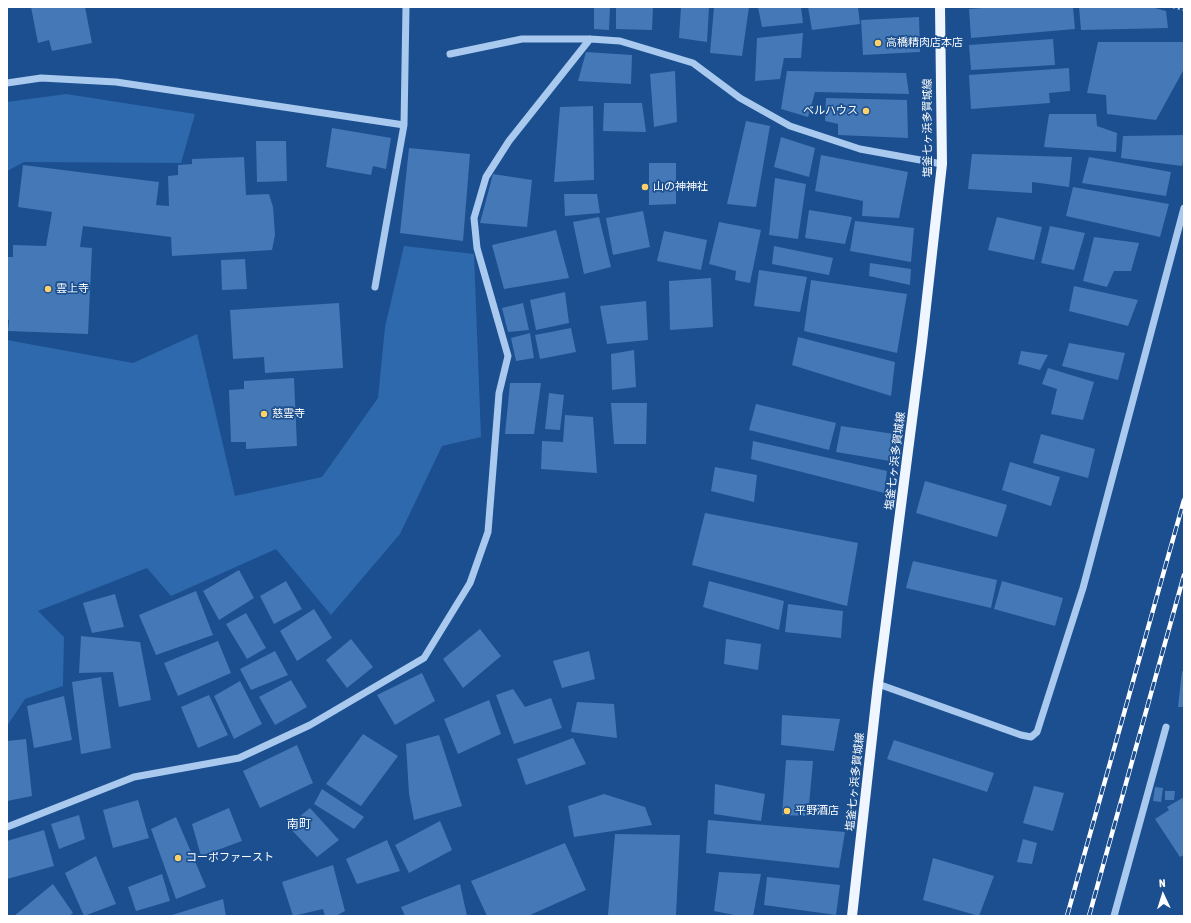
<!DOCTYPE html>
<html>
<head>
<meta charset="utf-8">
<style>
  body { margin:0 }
  #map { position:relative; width:1191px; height:923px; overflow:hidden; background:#1b4f8f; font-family:"Asap Condensed",sans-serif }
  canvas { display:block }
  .frame { position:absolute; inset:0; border:8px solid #fff; pointer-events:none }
  .north { position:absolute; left:1143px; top:875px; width:40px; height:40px; -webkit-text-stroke:3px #1b4f8f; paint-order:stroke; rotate:356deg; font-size:11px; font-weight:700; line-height:16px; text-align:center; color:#fff }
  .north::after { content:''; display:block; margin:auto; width:14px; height:18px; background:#fff; clip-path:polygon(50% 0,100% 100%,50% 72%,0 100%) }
</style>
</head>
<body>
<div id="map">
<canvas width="1191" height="923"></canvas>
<div class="frame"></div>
<div class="north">N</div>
</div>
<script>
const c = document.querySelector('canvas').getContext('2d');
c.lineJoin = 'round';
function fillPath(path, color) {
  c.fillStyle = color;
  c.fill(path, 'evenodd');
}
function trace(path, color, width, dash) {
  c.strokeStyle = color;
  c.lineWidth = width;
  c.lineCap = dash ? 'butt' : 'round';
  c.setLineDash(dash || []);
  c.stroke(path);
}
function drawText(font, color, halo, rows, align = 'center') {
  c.font = font + ' "Asap Condensed","Noto Sans JP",sans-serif';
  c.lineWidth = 3.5;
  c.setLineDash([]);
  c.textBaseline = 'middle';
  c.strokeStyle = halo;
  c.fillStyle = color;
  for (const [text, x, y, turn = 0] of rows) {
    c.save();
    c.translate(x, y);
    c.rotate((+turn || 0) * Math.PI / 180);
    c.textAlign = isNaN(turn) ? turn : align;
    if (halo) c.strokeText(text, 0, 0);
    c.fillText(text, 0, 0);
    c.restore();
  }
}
fillPath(new Path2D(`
  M66,94L195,114L181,163L24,162L7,171V102Z
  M404,246L474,254L481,437L442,446L400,534L331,615L276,549L171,596L147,568L38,611L64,637L63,686L25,699L7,726V340L133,363L197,334L235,496L322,477L378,398L385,327Z`), '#2e69ad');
fillPath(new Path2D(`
  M31,7H85L92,43L52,51L49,40L38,43Z
  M594,7H610L609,30L594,29Z
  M616,7H653L652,30L616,29Z
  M681,7H709L707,42L679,38Z
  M714,7H749L742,56L710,53Z
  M758,7H801L803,23L762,27Z
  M808,7H858L860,24L812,30Z
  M995,7H1073L1075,29L971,38L969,9Z
  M1079,7H1151L1166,11L1168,28L1081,30Z
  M919,17L920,52L863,55L861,20Z
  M803,33L801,58H784L780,79L755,81L757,38Z
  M1053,39L1055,65L971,70L969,45Z
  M1098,42H1184V69L1156,120L1107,114L1106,95L1087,93Z
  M586,52L632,55L631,84L578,81Z
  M1069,68L1070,91L1049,93L1050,103L971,109L969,75Z
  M675,71L677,122L654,127L650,74Z
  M787,71L906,73L909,94L815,92L808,117L781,109Z
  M826,98L907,100L908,138L838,135V124L825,121Z
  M604,103H642L646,132L603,131Z
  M593,106L594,180L554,182L560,107Z
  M1049,114H1096L1097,126L1117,133L1116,152L1044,147Z
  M746,121L770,126L756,207L727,204Z
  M332,128L391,138L386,169L373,166L371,175L326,167Z
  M1184,135V157L1182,166L1121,158L1123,136Z
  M781,137L815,148L809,177L774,167Z
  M256,141H286L287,181L257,182Z
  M409,148L470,154L463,241L400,233Z
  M972,154L1072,157L1069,187L1032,182V193L968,189Z
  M821,155L908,172L899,218L862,216L863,201L815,191Z
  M244,157L246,195L269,194L273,207L275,235L272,250L172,256L171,237L83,226L80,247L92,248L88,334L8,331L9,320L7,319V257H13V245L46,246L52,212L18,207L23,165L159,182L156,205L169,206L168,176L178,175V165L192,164V159Z
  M1089,157L1171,172L1166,196L1082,183Z
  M649,163H676V204L649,205Z
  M493,174L532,180L527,227L480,223Z
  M775,178L806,184L798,239L769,235Z
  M1073,187L1169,204L1160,237L1066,216Z
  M564,194H597L600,213L565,216Z
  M809,210L852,217L845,244L805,238Z
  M643,211L650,247L613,255L606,218Z
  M599,217L611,267L584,274L573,222Z
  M997,217L1042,227L1034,260L988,250Z
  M855,221L914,228L911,262L850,251Z
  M719,222L761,230L750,283L735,280L736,271L709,264Z
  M1050,226L1085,233L1074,270L1041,263Z
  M556,230L569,278L504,289L492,245Z
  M664,231L707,240L701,270L657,261Z
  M1094,237L1139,243L1131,271H1114L1107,287L1083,281Z
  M774,246L833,258L829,275L772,264Z
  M245,259L247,289L222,290L221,260Z
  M870,263L911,269L910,285L869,276Z
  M759,270L807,277L800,312L754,306Z
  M711,278L713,327L670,330L669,281Z
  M811,280L907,294L897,353L804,331Z
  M1074,286L1138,300L1128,326L1069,311Z
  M565,292L569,323L536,330L530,300Z
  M646,301L648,340L607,344L600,306Z
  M339,303L343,368L265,373L264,357L233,359L230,310Z
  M523,303L529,330L508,332L502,308Z
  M571,328L576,352L540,359L535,335Z
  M530,333L534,358L516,361L511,338Z
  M798,337L895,362L891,396L792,365Z
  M1069,343L1125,353L1118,380L1062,366Z
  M634,350L636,387L612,390L611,354Z
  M1021,351L1048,355L1040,370L1018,364Z
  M1048,368L1094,382L1083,420L1051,414L1057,389L1042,384Z
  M294,378L297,446L246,449V442H231L229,390L244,389V381Z
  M510,383H541L534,434H505Z
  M549,393L564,395L560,430L545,429Z
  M611,403H647L646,444H614Z
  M756,404L836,423L829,450L749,430Z
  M565,415L593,417L597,473L541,469L542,441L563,442Z
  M841,426L894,434L890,461L836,452Z
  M1041,434L1095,449L1088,478L1033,463Z
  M753,441L887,471L884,493L751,459Z
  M1010,462L1060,477L1051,506L1002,490Z
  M715,467L757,475L754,502L711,491Z
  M925,481L1007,505L997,537L916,513Z
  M705,513L858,543L847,606L692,565Z
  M913,561L997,580L991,608L906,588Z
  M239,570L254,598L219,620L203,591Z
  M286,581L302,609L274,624L260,596Z
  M709,581L784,601L779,630L703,607Z
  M1002,581L1063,598L1055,626L994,609Z
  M196,591L213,635L156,655L139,615Z
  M115,594L124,627L92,633L83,603Z
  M788,604L843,611L841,638L785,632Z
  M314,609L332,638L297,661L280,631Z
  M246,613L266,648L247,659L226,624Z
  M480,629L501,656L463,688L443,659Z
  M81,636L140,642L151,700L119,707L113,672L79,673Z
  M351,639L373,667L347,688L326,660Z
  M726,639L761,644L758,670L724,664Z
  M218,641L231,673L178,696L164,663Z
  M275,651L288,675L251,690L240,669Z
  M589,651L595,679L562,688L553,661Z
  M1182,671H1184V707H1178Z
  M422,673L435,701L395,725L377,695Z
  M101,677L111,748L81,754L72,682Z
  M291,680L307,707L275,725L259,697Z
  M240,681L262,724L234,739L214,696Z
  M513,689L525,707L551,698L562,728L514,744L496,695Z
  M209,695L228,735L198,748L181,707Z
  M64,696L72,740L34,748L27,706Z
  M489,700L501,734L458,754L444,719Z
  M577,702L614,704L617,738L571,732Z
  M782,715L840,719L834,751L781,745Z
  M363,734L398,756L361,806L326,784Z
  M439,735L462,806L414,820L409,794L406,744Z
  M573,738L586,764L526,785L517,759Z
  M26,739L32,796L7,801V741Z
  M894,740L994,773L987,792L887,759Z
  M297,745L313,783L260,808L243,771Z
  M786,760L813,761L808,816L782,815Z
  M715,784L765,794L761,821L714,814Z
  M1034,786L1064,793L1053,831L1023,823Z
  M1155,787L1163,788L1161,802L1153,801Z
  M322,789L364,817L354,829L314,804Z
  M1165,791H1175L1174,800H1165Z
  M604,794L645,807L652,825L574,837L568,806Z
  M1184,797V855L1180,857L1155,819L1169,810L1167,807Z
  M138,800L149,838L113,848L103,810Z
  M229,808L242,841L201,856L192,824Z
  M310,808L339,840L317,857L288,826Z
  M79,815L85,839L59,849L51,824Z
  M176,817L206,887L176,899L151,829Z
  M708,820L845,832L839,868L706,853Z
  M440,821L452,850L409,873L395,845Z
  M44,830L54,866L7,879V841Z
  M615,834L680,835L676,915H608Z
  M1023,839L1037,843L1032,864L1017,862Z
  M387,840L400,871L357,884L346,859Z
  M565,843L586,890L528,916H487L471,881Z
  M96,856L116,904L84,916L65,873Z
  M933,858L994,876L979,916L923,900Z
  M333,865L345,911L336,916H325L323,909L293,916L282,882Z
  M719,872L761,874L753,916H739L714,911Z
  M162,874L170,901L136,911L128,887Z
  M767,877L840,885L836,915L764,905Z
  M53,884L73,913L69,916H14Z
  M460,884L467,916H405L401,907Z
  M223,899L226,916H169Z`), '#4478b7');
trace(new Path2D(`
  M1173,7L1184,10`), '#a9c9ee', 2.5, [2, 3]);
trace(new Path2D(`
  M450,54L522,39H590L620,41L693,63L740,98L790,126L860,149L942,164
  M7,83L41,78L116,82L404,125L406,7
  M375,287L404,125
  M878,684L1021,735L1031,737L1037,732L1083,588L1184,208
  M7,827L134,777L239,758L310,725L424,658L470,583L488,532L499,393L508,356L477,248L474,218L486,177L509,141L590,39
  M1114,916L1166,727`), '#a9c9ee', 7);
trace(new Path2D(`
  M852,916L878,684L922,342L942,164L940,7`), '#f0f6ff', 10);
const rail = new Path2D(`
  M1067,916L1184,500
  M1089,916L1184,575`);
trace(rail, '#fff', 4.5);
trace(rail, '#1b4f8f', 3, [9]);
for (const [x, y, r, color] of [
  [878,43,4,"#ffd166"],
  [866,111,4,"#ffd166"],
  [645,187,4,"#ffd166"],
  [48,289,4,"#ffd166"],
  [264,414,4,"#ffd166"],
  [787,811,4,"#ffd166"],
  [178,858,4,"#ffd166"]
]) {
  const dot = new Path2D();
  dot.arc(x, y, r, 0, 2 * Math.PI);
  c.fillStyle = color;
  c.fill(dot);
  trace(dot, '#1b4f8f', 1.5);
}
drawText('11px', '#fff', '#1b4f8f', [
  ["高橋精肉店本店",886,43],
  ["ベルハウス",858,111,"right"],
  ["山の神神社",653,187],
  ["雲上寺",56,289],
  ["慈雲寺",272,414],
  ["平野酒店",795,811],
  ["コーポファースト",186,858]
], 'left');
drawText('11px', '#fff', '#1b4f8f', [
  ["塩釜七ヶ浜多賀城線",928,128,-90],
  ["塩釜七ヶ浜多賀城線",895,461,-83],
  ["塩釜七ヶ浜多賀城線",855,782,-84]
]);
drawText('12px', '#fff', '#1b4f8f', [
  ["南町",299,824]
]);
</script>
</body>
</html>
